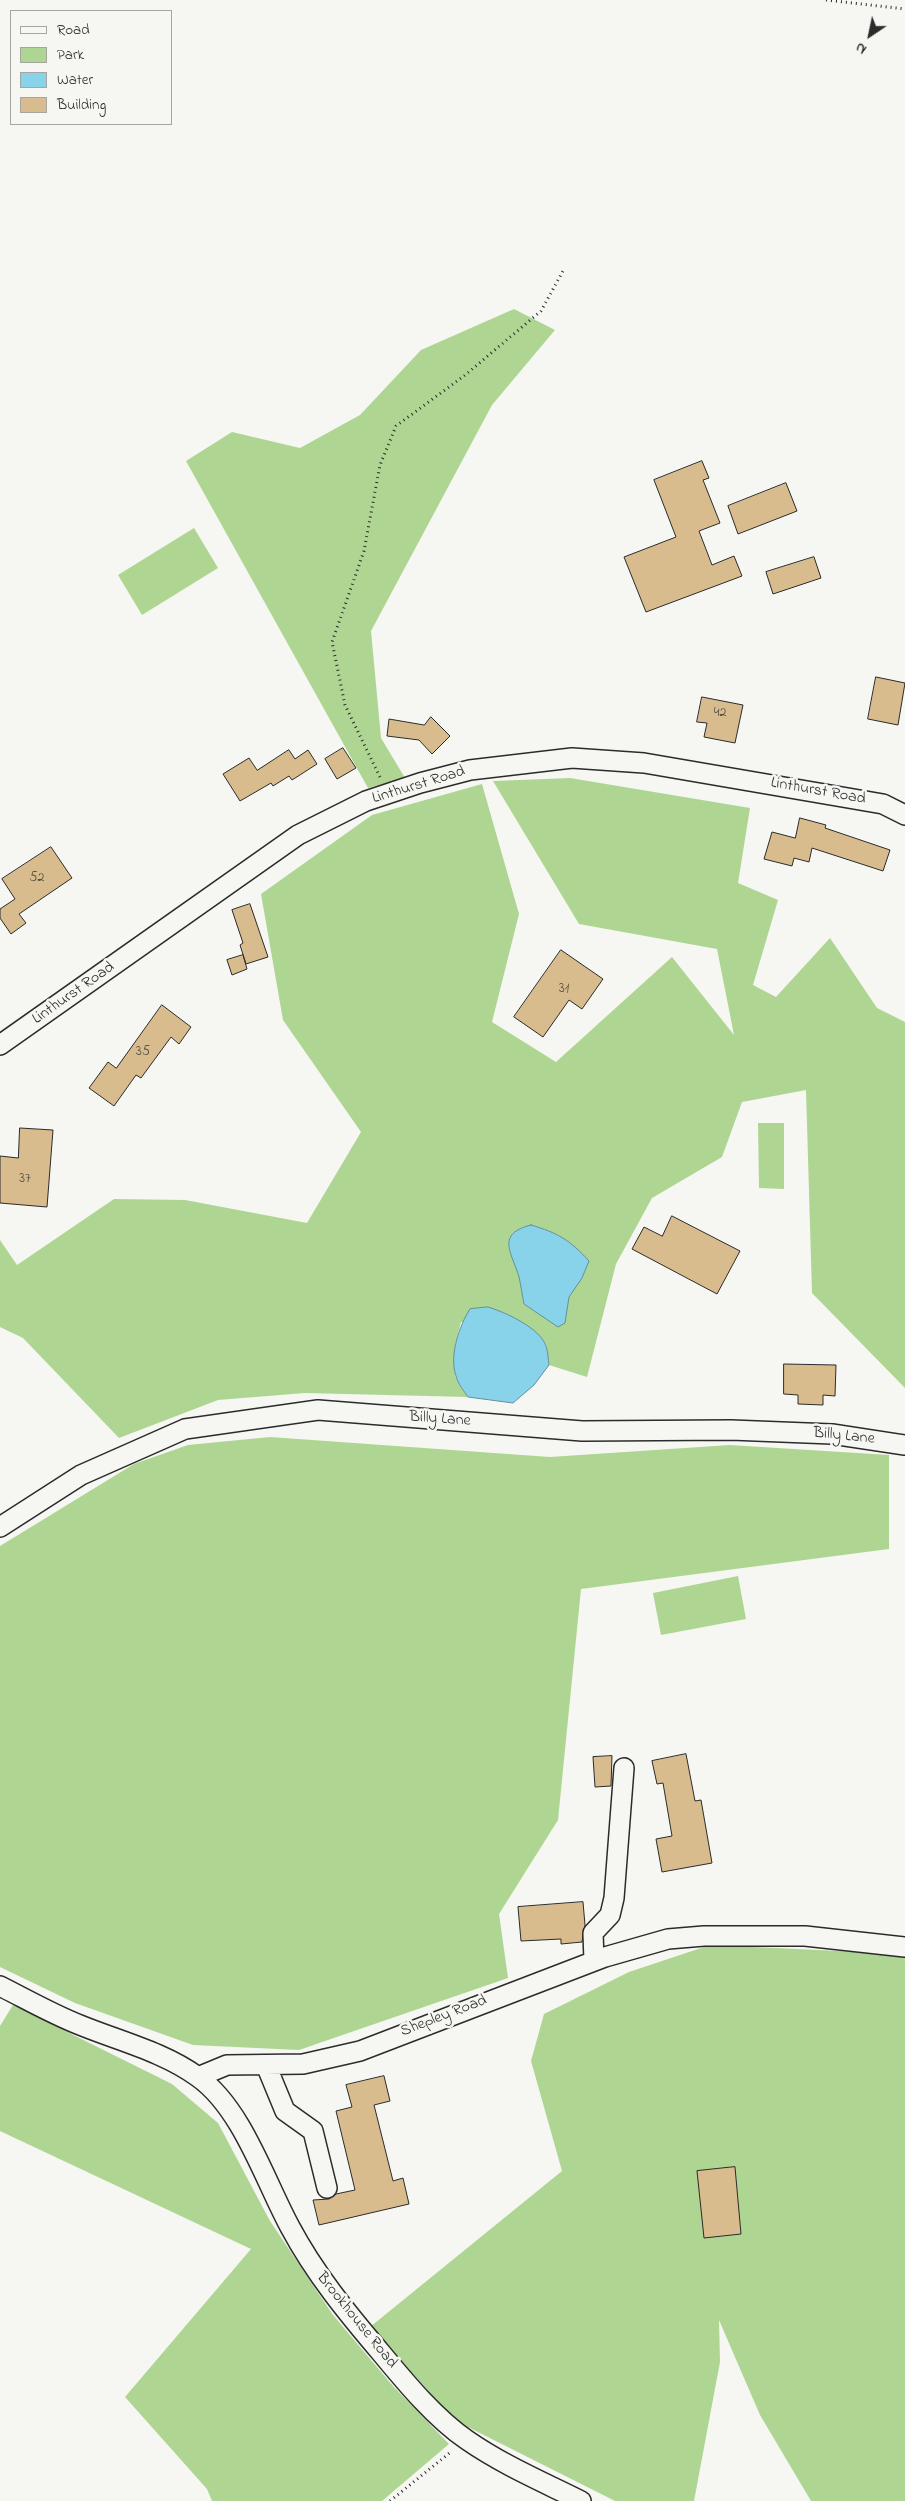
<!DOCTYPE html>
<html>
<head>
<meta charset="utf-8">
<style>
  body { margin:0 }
  #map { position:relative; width:905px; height:2501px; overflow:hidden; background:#f6f6f2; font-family:"Indie Flower",sans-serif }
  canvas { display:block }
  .legend { position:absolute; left:10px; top:10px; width:162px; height:115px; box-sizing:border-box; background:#f6f6f2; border:1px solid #a5a5a2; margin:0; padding:6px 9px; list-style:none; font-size:15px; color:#2b2b2b }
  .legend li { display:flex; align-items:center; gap:10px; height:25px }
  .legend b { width:25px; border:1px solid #a5a5a2 }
  .north { position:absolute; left:845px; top:10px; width:50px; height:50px; -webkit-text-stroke:4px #f6f6f2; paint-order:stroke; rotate:214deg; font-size:14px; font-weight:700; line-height:20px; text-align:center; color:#2b2b2b }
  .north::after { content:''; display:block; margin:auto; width:18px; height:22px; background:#2b2b2b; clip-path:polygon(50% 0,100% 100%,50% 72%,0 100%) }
</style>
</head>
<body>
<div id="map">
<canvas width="905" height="2501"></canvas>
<ul class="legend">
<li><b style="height:6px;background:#f6f6f2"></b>Road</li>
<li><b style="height:14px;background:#aed692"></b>Park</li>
<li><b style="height:14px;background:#88d3e9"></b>Water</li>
<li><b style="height:14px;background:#d8bc8d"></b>Building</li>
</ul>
<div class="north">N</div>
</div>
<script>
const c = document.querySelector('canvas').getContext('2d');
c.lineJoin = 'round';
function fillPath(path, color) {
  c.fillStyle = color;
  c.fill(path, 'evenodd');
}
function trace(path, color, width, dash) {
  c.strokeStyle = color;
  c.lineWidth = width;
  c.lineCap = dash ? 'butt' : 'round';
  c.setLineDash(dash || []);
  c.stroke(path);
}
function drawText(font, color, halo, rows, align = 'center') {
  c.font = font + ' "Indie Flower",sans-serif';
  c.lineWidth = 5;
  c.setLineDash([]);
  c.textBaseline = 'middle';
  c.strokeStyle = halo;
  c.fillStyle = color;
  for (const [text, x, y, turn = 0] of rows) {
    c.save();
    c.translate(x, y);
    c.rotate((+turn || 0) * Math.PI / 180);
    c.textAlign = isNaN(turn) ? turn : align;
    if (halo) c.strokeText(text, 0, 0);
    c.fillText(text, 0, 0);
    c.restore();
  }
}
fillPath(new Path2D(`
  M514,309L555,330L492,405L371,631L381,738L405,778L368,788L186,461L232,432L300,448L360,415L421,350Z
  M194,528L218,568L142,615L118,575Z
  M570,778L750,808L738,883L778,900L753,985L776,997L830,938L877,1008L905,1022V1388L812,1293L806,1090L742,1102L722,1157L652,1198L616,1264L587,1377L549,1365L546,1344L461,1322L455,1345V1376L468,1397L305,1393L218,1400L119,1438L23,1338L0,1327V1240L17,1265L114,1199L185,1200L307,1223L361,1132L283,1020L261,894L372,815L482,784L519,914L492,1022L556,1062L672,957L734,1035L717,949L579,924L493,781Z
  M758,1123H784V1189L759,1188Z
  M270,1437L550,1457L730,1445L889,1455V1549L581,1589L558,1820L499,1914L508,1978L299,2050L193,2045L75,2003L0,1967V1546L134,1464L188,1445Z
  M738,1576L746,1619L661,1635L653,1593Z
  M710,1945L884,1953L905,1956V2501H811L760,2415L719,2320L720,2362L694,2501H615L456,2421L370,2327L562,2171L531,2061L544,2014L629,1972Z
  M13,2005L172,2084L218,2123L270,2221L333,2315L393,2386L449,2444L382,2501H212L207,2489L125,2397L251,2249L0,2131V2026Z`), '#aed692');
const water = new Path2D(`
  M531,1225C558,1233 570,1240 589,1261L582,1278L569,1297L565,1323L558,1327L524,1304C522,1295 521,1285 519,1277C512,1253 495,1234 531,1225Z
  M488,1307C505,1312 540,1328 546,1346C548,1351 548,1359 549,1365L534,1385L513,1403L468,1397C464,1391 458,1384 456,1376C449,1356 459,1326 470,1309Z`);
fillPath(water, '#88d3e9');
trace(water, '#63909d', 1);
const building = new Path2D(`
  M702,461L709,478L703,480L720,523L699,531L712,565L734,556L742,576L646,612L624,557L676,537L654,480Z
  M786,483L797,511L738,534L728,506Z
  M814,557L821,578L773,594L766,572Z
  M876,677L905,683L898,725L868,719Z
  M702,697L743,705L735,743L704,737L707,723L697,722Z
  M431,717L450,736L432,754L419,740L387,736L389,719L424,725Z
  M343,748L356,768L337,779L325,759Z
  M289,750L295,759L308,750L317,764L292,780L289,776L273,786L271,783L240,801L223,774L249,758L257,770Z
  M800,818L826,825L825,828L890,850L883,871L812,848L809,862L794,858L792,866L764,859L772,832L795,838Z
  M51,847L72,878L19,914L26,923L11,934L0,918V909L15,899L2,879Z
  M250,904L268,957L246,964L240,945L243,943L232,910Z
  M561,950L603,979L582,1009L569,1000L543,1037L514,1017Z
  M243,955L247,969L232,975L227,960Z
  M162,1005L191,1027L179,1044L171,1037L141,1078L136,1075L114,1106L89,1088L108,1062L116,1068Z
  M20,1128L53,1130L47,1207L0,1203V1156L18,1158Z
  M672,1216L740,1251L717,1294L632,1249L644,1227L662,1236Z
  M784,1364L836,1365L835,1396L823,1395V1405L798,1404V1395L784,1394Z
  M686,1754L695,1801L701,1800L712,1863L662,1872L656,1839L672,1836L663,1783L657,1784L652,1761Z
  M612,1756L611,1786L595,1787L593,1757Z
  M583,1902L585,1925L582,1942L561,1944V1939L521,1941L518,1907Z
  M384,2076L390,2101L374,2105L393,2181L403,2178L409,2204L319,2225L313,2200L329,2199L336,2194L355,2190L336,2111L352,2107L346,2085Z
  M735,2167L741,2234L704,2238L697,2171Z`);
fillPath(building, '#d8bc8d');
trace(building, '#2b2b2b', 1);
const minor = new Path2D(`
  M0,1045L298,835L366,801L420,783L470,770L572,758L644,763L883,804L905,815
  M0,1527L81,1475L185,1429L318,1410L582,1431L731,1430L832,1434L905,1445
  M594,1961L593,1933L610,1915L614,1898L624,1768
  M0,1986C26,1999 52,2014 80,2025C119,2041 164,2052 198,2077C242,2108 265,2181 290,2227C315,2274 348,2314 382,2354C406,2383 436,2419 467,2440C503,2465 543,2482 581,2501
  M266,2065L285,2111L313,2131L327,2188
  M198,2077L227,2065L303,2064L360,2051L605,1957L668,1939L704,1936H805L905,1947`);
trace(minor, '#2b2b2b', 22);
trace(new Path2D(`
  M826,0L905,9
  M380,777L345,705L332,642L364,551L380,465L396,426L464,376L541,311L563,271
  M390,2501L452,2451`), '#2b2b2b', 3, [1, 4]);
trace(minor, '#f6f6f2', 19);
drawText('14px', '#564f44', null, [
  ["42",720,714],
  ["52",37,879],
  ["31",564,990],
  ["35",143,1053],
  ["37",25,1180]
]);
drawText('16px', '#2b2b2b', '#f6f6f2', [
  ["Linthurst Road",419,786,-17],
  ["Linthurst Road",818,792,10],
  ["Linthurst Road",74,994,-35],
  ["Billy Lane",440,1420,4],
  ["Billy Lane",844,1437,6],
  ["Shepley Road",444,2017,-21],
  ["Brookhouse Road",356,2321,51]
]);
</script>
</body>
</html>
